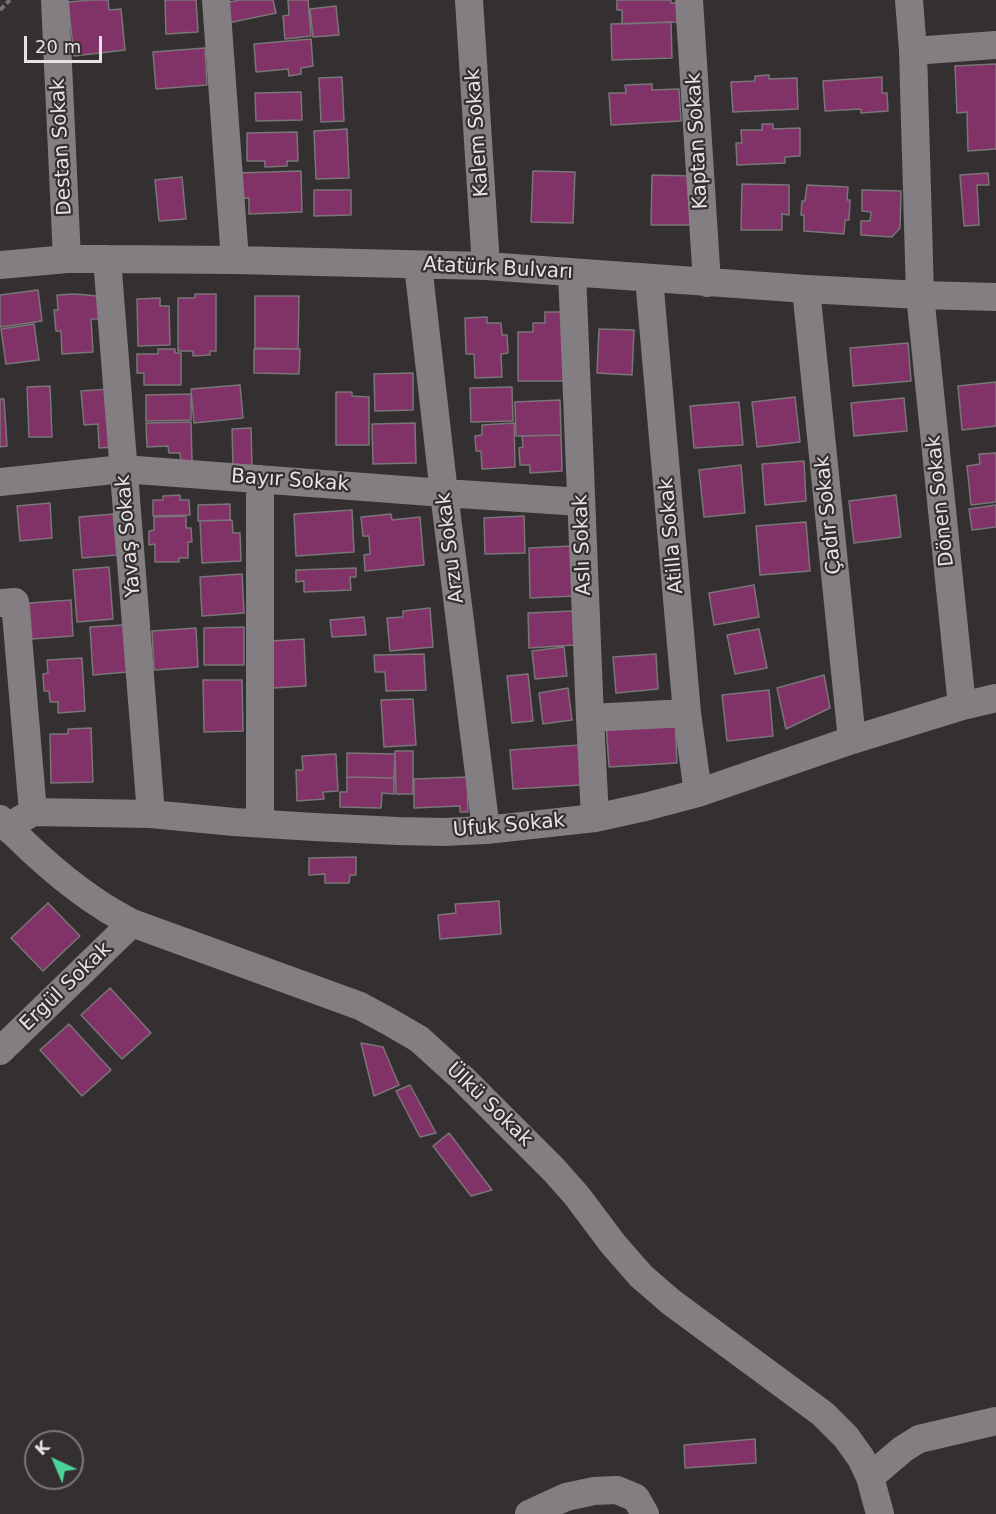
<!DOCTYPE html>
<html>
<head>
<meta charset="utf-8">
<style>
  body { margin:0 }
  #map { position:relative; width:996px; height:1514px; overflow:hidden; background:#343032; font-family:"DejaVu Sans",sans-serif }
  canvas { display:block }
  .north { position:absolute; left:24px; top:1430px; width:60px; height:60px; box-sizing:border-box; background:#343032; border:2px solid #7b7879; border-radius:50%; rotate:316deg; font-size:16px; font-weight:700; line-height:24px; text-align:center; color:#e6e3e4 }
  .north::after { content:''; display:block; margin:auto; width:21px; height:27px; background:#4ad49c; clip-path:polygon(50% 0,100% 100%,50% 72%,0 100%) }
  .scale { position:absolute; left:24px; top:36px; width:78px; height:27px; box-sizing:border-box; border:3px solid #e6e3e4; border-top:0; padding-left:8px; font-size:18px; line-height:21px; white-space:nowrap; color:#e6e3e4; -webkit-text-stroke:4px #343032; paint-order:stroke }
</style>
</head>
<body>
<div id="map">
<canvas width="996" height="1514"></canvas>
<div class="north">K</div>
<div class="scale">20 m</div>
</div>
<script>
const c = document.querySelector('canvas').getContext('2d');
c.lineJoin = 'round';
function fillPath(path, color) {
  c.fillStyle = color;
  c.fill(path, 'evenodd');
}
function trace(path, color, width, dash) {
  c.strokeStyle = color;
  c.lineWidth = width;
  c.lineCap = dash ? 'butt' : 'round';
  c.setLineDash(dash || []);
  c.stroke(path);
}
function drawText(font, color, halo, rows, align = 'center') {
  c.font = font + ' "DejaVu Sans",sans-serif';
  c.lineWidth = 4.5;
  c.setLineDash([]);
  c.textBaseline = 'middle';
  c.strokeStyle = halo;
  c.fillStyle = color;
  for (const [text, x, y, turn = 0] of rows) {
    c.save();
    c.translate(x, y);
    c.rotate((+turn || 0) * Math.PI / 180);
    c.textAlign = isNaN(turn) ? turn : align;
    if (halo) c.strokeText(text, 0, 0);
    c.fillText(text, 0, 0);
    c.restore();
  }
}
const building = new Path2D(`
  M91,0H108L109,10L121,9L125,50L74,56L68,2Z
  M165,0H196L198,32L166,34Z
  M240,0H273L276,13L228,23L224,3Z
  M288,0H308L311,36L285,39L283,16L289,15Z
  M617,0H671V3H678L677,22L622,24V10H617Z
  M336,6L339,35L313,37L310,9Z
  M671,22L672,58L612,60L611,24Z
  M311,39L313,66L301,68V74L289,76L288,69L256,72L254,44Z
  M205,48L207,85L156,89L153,52Z
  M996,64V149L968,151L967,112L957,113L955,66Z
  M769,75V79L797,78L798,109L733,112L731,82L755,81V76Z
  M342,77L344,121L321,122L319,78Z
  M882,77V93H887L888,111L861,113V109L825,111L823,81Z
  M652,84V90L679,89L681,121L611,125L609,93H626L625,85Z
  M301,92L302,120L256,121L255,93Z
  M762,124H773V129L800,128V156L785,157V163L737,165L736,143H742L741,130H762Z
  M347,129L349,178L316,179L314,131Z
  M297,132L298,161H287V166L265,167V161H247V133Z
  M301,171L302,212L249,214V198L239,199L238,173Z
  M533,171L575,172L573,223L531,222Z
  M988,173L989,185H977L979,225L964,226L960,175Z
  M652,175L691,176L690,225H651Z
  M182,177L186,219L159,221L155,180Z
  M742,184L789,185V215L782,214V230H741Z
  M807,185L848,187L847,200H850L849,220H845L844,234L804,231V215H801L802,201H805Z
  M314,190H351V215L314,216Z
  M862,190L901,191L900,228L892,237L861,235V221H870L871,212L862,211Z
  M38,290L42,321L0,327V295Z
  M75,294L97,296L99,319H91L93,352L62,354L61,331H56L54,310H58L57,295Z
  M195,294H216V351H210V355L193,356V351H178V298H195Z
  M255,296H299L298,349L255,348Z
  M160,298V306H169L170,345L138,346L137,299Z
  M545,312H564V381H518V332H533V323H545Z
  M487,317V323H501L502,335H507L508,353L501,354L502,377L475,378L474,354H466L465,318Z
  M34,324L39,360L6,364L1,329Z
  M599,329L634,330L632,375L597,373Z
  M908,343L911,381L853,386L850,348Z
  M158,349H175V353H181V385H144V373H137V354H158Z
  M254,349H300L299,374L254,373Z
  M413,373V410L375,411L374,374Z
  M996,382V426L962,430L958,386Z
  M240,385L243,418L194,423L191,389Z
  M50,386L52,437H29L27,387Z
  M512,387L513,421L471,422L470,388Z
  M110,389L115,447L99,448L98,424L84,425L81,391Z
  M336,392H352V396L369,397V445H336Z
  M191,394V420L146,421V395Z
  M795,397L800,442L757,447L752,402Z
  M904,398L907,431L854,436L851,403Z
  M0,399H4L7,446L0,447Z
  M560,400L561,435L516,436L515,402Z
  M739,402L743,445L694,448L690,406Z
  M191,422L192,461L181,462L180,453H169L168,446L147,447L146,423Z
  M415,423L416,463L373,464L372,424Z
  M514,423L515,467L482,469L481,451H476L475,436L482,435V425Z
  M251,428L252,466H233L232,429Z
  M561,435L562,471L530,473V465H520L519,448L523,447L522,436Z
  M996,453V502L971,505L967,466L980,464L979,454Z
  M804,461L806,501L765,505L762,464Z
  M741,465L745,513L704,517L699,470Z
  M180,495V500H189L190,515L153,516V500H163V496Z
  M896,495L901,537L854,543L849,501Z
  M50,503L52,538L20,541L17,506Z
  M230,504V520L198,521V505Z
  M996,505V527L972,530L969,509Z
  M352,510L354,552L296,556L294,514Z
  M113,514L117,555L82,558L79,517Z
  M391,514L392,520L420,517L424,565L365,571L364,555L370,554L369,536H363L361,517Z
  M186,516V528H191L192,542H188V558H179V562H155V544L149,545V531L154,530V517Z
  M524,516L525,553L485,554L484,518Z
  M232,520L233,533H240L241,561L202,563L200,521Z
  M806,522L810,571L760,575L756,526Z
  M572,546L574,596L530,598L529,548Z
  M109,567L113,619L77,622L73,570Z
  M356,568V577H350L351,590L304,592V581L296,582V570Z
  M242,574L244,613L202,616L200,577Z
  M754,585L759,617L714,625L709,593Z
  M71,600L73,636L32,639L29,603Z
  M430,608L433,647L390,651L387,618L403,617V611Z
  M573,611L574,645L529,648L528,613Z
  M364,617L366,635L332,637L330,620Z
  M124,625L127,672L93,675L90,627Z
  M244,627V665H204V628Z
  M196,628L198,667L154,670L152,631Z
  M759,629L767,668L735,674L727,635Z
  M304,639L306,686L273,688L270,641Z
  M564,647L567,676L535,679L532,651Z
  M424,654L426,690L386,691L385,672H375L374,655Z
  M656,654L658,689L616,693L613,657Z
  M82,658L85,711L58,713V702H50L49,691H44L43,674L48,673L47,660Z
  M528,674L533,721L512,723L507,676Z
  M824,675L830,708L786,729L777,688Z
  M203,680H242L243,731L204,732Z
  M568,688L572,720L543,724L539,693Z
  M769,690L773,736L727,741L722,695Z
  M413,699L416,745L384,747L381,700Z
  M675,719L677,763L609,767L606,723Z
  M91,728L93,782L51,783L50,734H68V729Z
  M580,745L582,785L513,789L510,750Z
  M395,751H413V794H396Z
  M347,753L395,754L394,778L347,777Z
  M336,754L338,791L323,792L324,799L297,801L296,770H303L302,756Z
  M347,777L394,778V794L382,793L381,808L340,807V792H347Z
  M467,777L468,812H460V806L414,808V779Z
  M356,857V875H350L349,883H325V874L309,875V858Z
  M499,901L501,934L440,939L438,915L456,913L455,904Z
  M48,903L80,936L43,971L11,938Z
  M110,988L151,1033L122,1059L81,1015Z
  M69,1024L111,1070L82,1096L40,1050Z
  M361,1043L383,1047L399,1085L374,1096Z
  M410,1085L436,1133L420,1137L396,1091Z
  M449,1133L492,1190L471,1196L433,1146Z
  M755,1439L756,1463L685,1468L684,1445Z`);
fillPath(building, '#813367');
trace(building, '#7a7578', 1.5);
trace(new Path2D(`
  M0,10L10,0`), '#757173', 4, [6, 3]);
trace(new Path2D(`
  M55,0L67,259
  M216,0L235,260
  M469,0L486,266
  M689,0L707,283
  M909,0L913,51L920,295L962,706
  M913,51L996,45
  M107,259L151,814
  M0,265L67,259H107L235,260L486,266L806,289L920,295L996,297
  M418,265L444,493L486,830
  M572,272L590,718L595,818
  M649,278L687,713L698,793
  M806,289L852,740
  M0,482L123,469L444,493L581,502
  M0,603L15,602L33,812
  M590,718L687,713
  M0,819C31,851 66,883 104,907C113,913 123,918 132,923L360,1006L388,1021L419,1039L462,1078L554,1170L577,1196L613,1244L641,1276L671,1302L823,1414L846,1437L861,1458L870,1477L880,1514
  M260,823V479
  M10,830L18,821L33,812L151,814L234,822L314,827L398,831L443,832L486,830L595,818L645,807L698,793L852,740L962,706L996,698
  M0,1051L132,923
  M870,1477L903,1449L919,1439L996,1421
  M529,1514L566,1497L594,1491L617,1490L636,1498L645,1514`), '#837e81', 28);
drawText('20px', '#e6e3e4', '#343032', [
  ["Kalem Sokak",478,133,-94],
  ["Kaptan Sokak",698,141,-93],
  ["Destan Sokak",62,147,-93],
  ["Atatürk Bulvarı",498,269,3],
  ["Bayır Sokak",290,481,4],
  ["Dönen Sokak",941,501,-96],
  ["Çadır Sokak",829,515,-96],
  ["Yavaş Sokak",129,536,-95],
  ["Atilla Sokak",672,536,-95],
  ["Aslı Sokak",583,545,-92],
  ["Arzu Sokak",451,548,-97],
  ["Ufuk Sokak",509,826,-5],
  ["Ergül Sokak",66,987,-44],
  ["Ülkü Sokak",489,1105,44]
]);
</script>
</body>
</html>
